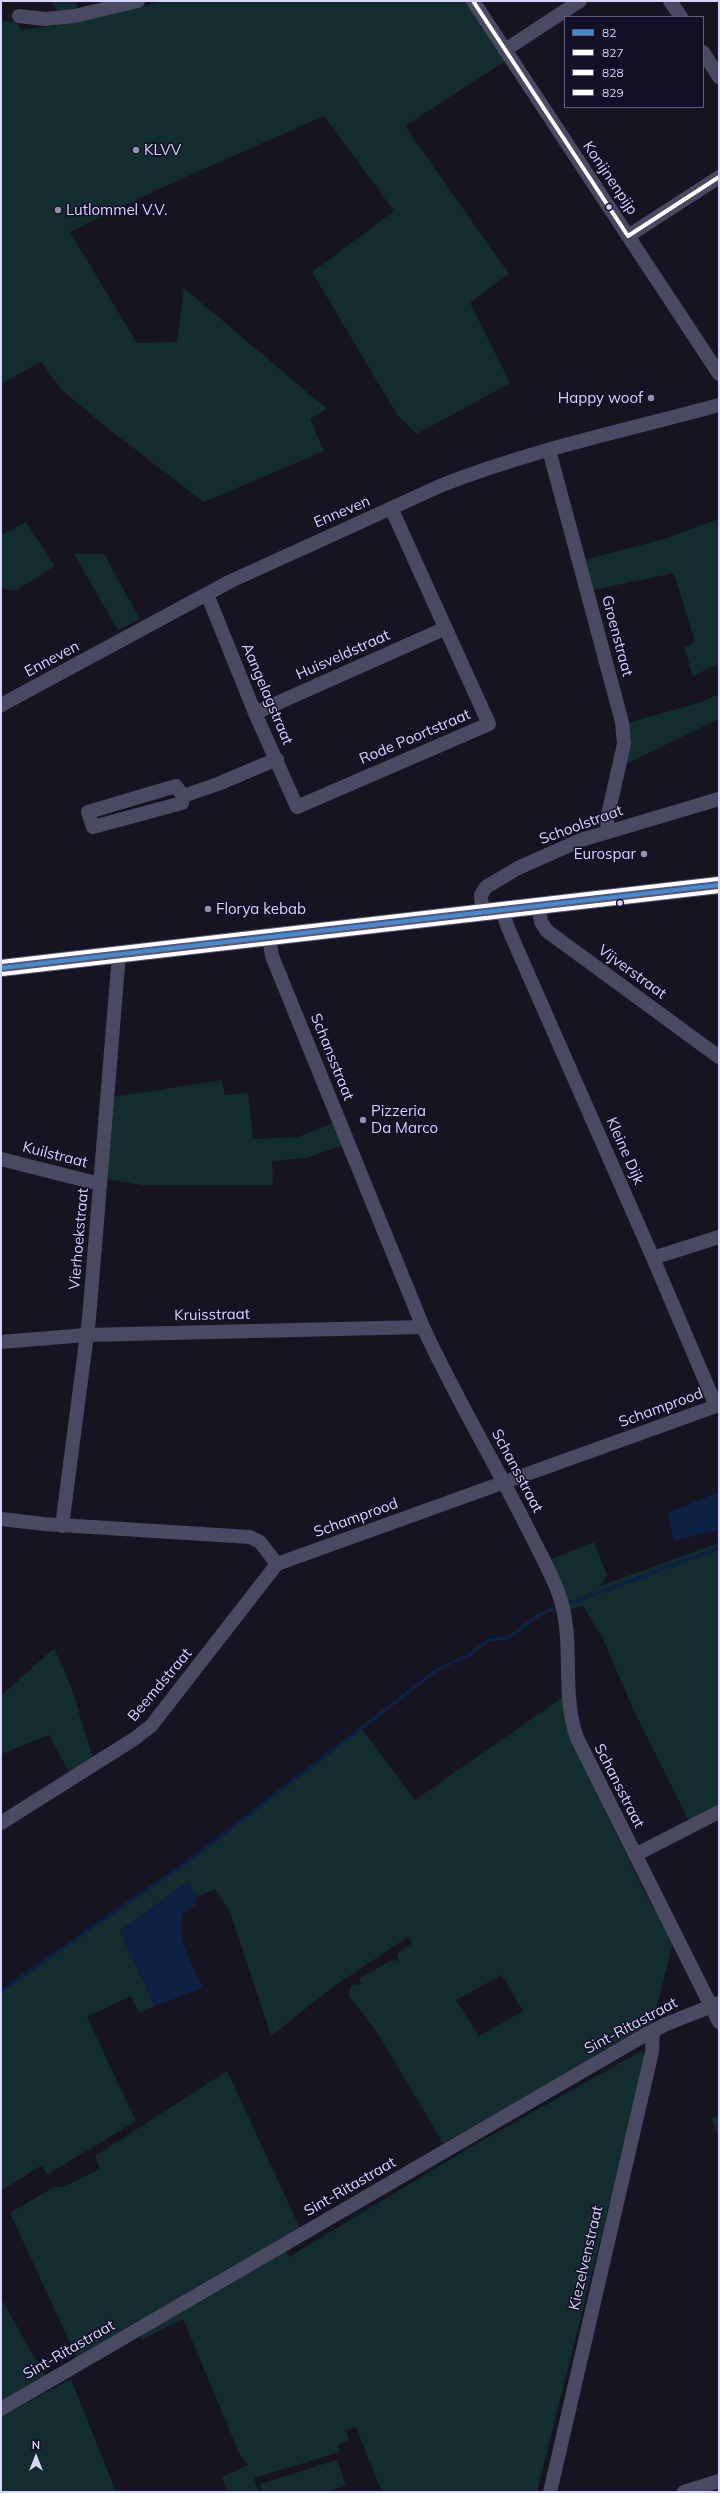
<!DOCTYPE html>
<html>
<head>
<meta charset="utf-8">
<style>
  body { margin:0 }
  #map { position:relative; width:720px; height:2493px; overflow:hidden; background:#161421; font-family:Mulish,sans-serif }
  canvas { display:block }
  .frame { position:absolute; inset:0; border:2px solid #d9d4ff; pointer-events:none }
  .legend { position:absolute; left:564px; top:16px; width:140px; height:92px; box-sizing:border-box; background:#130f26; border:1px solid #625e7d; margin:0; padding:5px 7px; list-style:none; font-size:12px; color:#d9d4ff }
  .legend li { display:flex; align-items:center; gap:8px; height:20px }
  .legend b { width:20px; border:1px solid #625e7d }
  .north { position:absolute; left:16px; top:2437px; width:40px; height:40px; -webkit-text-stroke:3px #130f26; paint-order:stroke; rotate:0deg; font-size:11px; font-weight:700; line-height:16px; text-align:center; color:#d9d4ff }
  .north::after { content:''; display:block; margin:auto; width:14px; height:18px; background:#d9d4ff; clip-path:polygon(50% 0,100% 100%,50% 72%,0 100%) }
</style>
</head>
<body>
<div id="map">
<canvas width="720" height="2493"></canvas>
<div class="frame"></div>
<ul class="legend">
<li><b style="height:5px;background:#408cd2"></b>82</li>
<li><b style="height:5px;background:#fff"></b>827</li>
<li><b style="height:5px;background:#fff"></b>828</li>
<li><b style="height:5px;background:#fff"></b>829</li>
</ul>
<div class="north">N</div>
</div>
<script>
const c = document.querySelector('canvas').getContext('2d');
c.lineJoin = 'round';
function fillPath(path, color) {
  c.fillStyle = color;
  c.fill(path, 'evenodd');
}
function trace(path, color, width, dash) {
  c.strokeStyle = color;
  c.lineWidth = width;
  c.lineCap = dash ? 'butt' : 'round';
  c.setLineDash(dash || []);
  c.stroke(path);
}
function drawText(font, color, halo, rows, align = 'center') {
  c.font = font + ' Mulish,sans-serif';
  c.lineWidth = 3;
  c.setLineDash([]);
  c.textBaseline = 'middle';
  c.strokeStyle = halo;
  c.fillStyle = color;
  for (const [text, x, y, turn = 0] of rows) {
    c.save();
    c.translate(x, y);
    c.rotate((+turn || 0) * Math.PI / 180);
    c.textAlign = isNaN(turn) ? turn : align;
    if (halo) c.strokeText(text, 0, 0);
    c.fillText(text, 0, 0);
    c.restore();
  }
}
fillPath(new Path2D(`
  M52,1H76L79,11L56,10Z
  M162,1H467L507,60L405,126L509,274L470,303L510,383L417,434L398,416L312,272L394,211L324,116L161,188L70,232L137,343L177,342L184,288L327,409L310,419L324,451L204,502L107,428L62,390L41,362L1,384V22L17,21L21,30L79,22Z
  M719,519V663L693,676L684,647L695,642L674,573L593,590L584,560L664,539Z
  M26,522L55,566L15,591L1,588V535Z
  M74,554H104L140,619L118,630Z
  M719,694V719L624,765L627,723L702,702Z
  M222,1080L225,1095L248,1093L253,1139L298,1137L333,1123L343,1145L307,1158L272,1161L273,1185H142L107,1179L113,1097Z
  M594,1542L607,1575L600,1586L719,1543V1804L689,1821L634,1711L603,1639L583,1606L568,1610L549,1560Z
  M54,1648L71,1687L93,1758L69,1772L49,1735L1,1754V1696Z
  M563,1697L565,1721L571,1739L643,1889L673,1942L652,2026L526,2100L443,2143L378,2034L349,1996L351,1985L361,1984L360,1978L390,1961L399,1960L397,1954L412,1943L408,1937L336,1985L271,2036L230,1912L215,1889L197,1897L188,1882L120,1931L155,2006L139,2013L131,1996L87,2017L136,2121L47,2175L42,2165L1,2191V1991L194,1857L362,1729L415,1800ZM502,1975L523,2011L479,2036L456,2000Z
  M643,2050L645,2062L537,2492H382L356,2427L346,2431L349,2440L338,2445L340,2452L254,2478L259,2492H228L222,2477L248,2465L240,2455L183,2319L141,2340L140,2335L286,2251L289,2257L469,2148Z
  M227,2071L300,2228L77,2358L10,2213L54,2187H63L100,2169L95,2156Z
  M719,2116V2137L711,2119Z
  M1,2298L45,2377L1,2402Z
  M71,2379L116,2492H1V2417Z
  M337,2460L346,2486L327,2492H263L260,2484Z`), '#132c2d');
fillPath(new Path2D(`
  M719,1492V1530L674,1541L668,1513Z
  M188,1882L197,1897L194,1906L184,1913C176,1940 192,1964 203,1988L155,2006L120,1931Z`), '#0d2144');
trace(new Path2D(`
  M565,1605L719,1548
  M1,1991L194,1857L437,1670L469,1655L489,1640L508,1638L540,1614L558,1608`), '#0d2144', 3);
trace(new Path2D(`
  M473,1L719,374
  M670,1L681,17
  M19,16L45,19L75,16L138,1
  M505,50L580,1
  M703,52L719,77
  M628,236L719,177
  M549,450L622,722L624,744L607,819L608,831
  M207,594L255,713L297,807L489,724L392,510
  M1,705L231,581L442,485C531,450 627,430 719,405
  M255,713L446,628
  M183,796L182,803L93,827L88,812L176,786L183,796L218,784L277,759
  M539,906L541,922L547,931L719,1057
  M502,910L508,928L653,1258L716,1406
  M482,912L481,895L486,887L518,868L581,840L719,799
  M269,937L272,956L423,1327C456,1399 497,1466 532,1537C541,1555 551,1573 558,1592C576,1638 560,1690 577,1738L719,2022
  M1,1159L100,1184
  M653,1258L719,1237
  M1,1342L86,1335L423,1327
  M1,1519L44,1524L250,1537L260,1542L277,1564
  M62,1526L89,1319L119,954
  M277,1564L719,1405
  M1,1823L134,1739L151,1726L277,1564
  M635,1855L719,1812
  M1,2409L638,2039L664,2025L719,2003
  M550,2492L652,2052L653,2031
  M684,2492L719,2481`), '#4a4962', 14);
trace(new Path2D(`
  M1,968L719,885`), '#5e5373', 18);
trace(new Path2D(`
  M1,968L719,885`), '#408cd2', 4);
trace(new Path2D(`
  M2,974L719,891`), '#fff', 4);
trace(new Path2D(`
  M1,962L718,879`), '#fff', 4);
trace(new Path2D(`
  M473,1L628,236
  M628,236L719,177`), '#fff', 4);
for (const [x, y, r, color] of [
  [136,150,4,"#9591b1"],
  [609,207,3.5,"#d9d4ff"],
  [58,210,4,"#9591b1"],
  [651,398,4,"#9591b1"],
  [644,854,4,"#9591b1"],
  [620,903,3.5,"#d9d4ff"],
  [208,909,4,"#9591b1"],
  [363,1120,4,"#9591b1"]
]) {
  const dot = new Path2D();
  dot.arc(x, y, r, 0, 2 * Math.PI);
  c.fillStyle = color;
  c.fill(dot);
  trace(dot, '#130f26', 1.5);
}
drawText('15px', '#d9d4ff', '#130f26', [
  ["KLVV",144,150],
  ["Lutlommel V.V.",66,210],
  ["Happy woof",643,398,"right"],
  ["Eurospar",636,854,"right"],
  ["Florya kebab",216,909],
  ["Pizzeria",371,1111],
  ["Da Marco",371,1128]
], 'left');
drawText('15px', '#d9d4ff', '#130f26', [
  ["Konijnenpijp",610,178,56],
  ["Enneven",342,512,-23],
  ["Groenstraat",617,636,75],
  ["Huisveldstraat",343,655,-24],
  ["Enneven",52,659,-28],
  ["Aangelagstraat",267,694,67],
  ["Rode Poortstraat",415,737,-23],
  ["Schoolstraat",581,825,-20],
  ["Vijverstraat",632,972,36],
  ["Schansstraat",332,1057,68],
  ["Kleine Dijk",625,1151,66],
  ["Kuilstraat",55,1155,14],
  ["Vierhoekstraat",79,1239,-85],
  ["Kruisstraat",212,1315,-1],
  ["Schamprood",661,1408,-20],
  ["Schansstraat",517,1471,62],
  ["Schamprood",356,1518,-20],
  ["Beemdstraat",160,1685,-50],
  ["Schansstraat",619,1786,63],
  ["Sint-Ritastraat",631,2026,-28],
  ["Sint-Ritastraat",350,2187,-30],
  ["Kiezelvenstraat",586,2258,-77],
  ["Sint-Ritastraat",69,2350,-30]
]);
</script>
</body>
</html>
